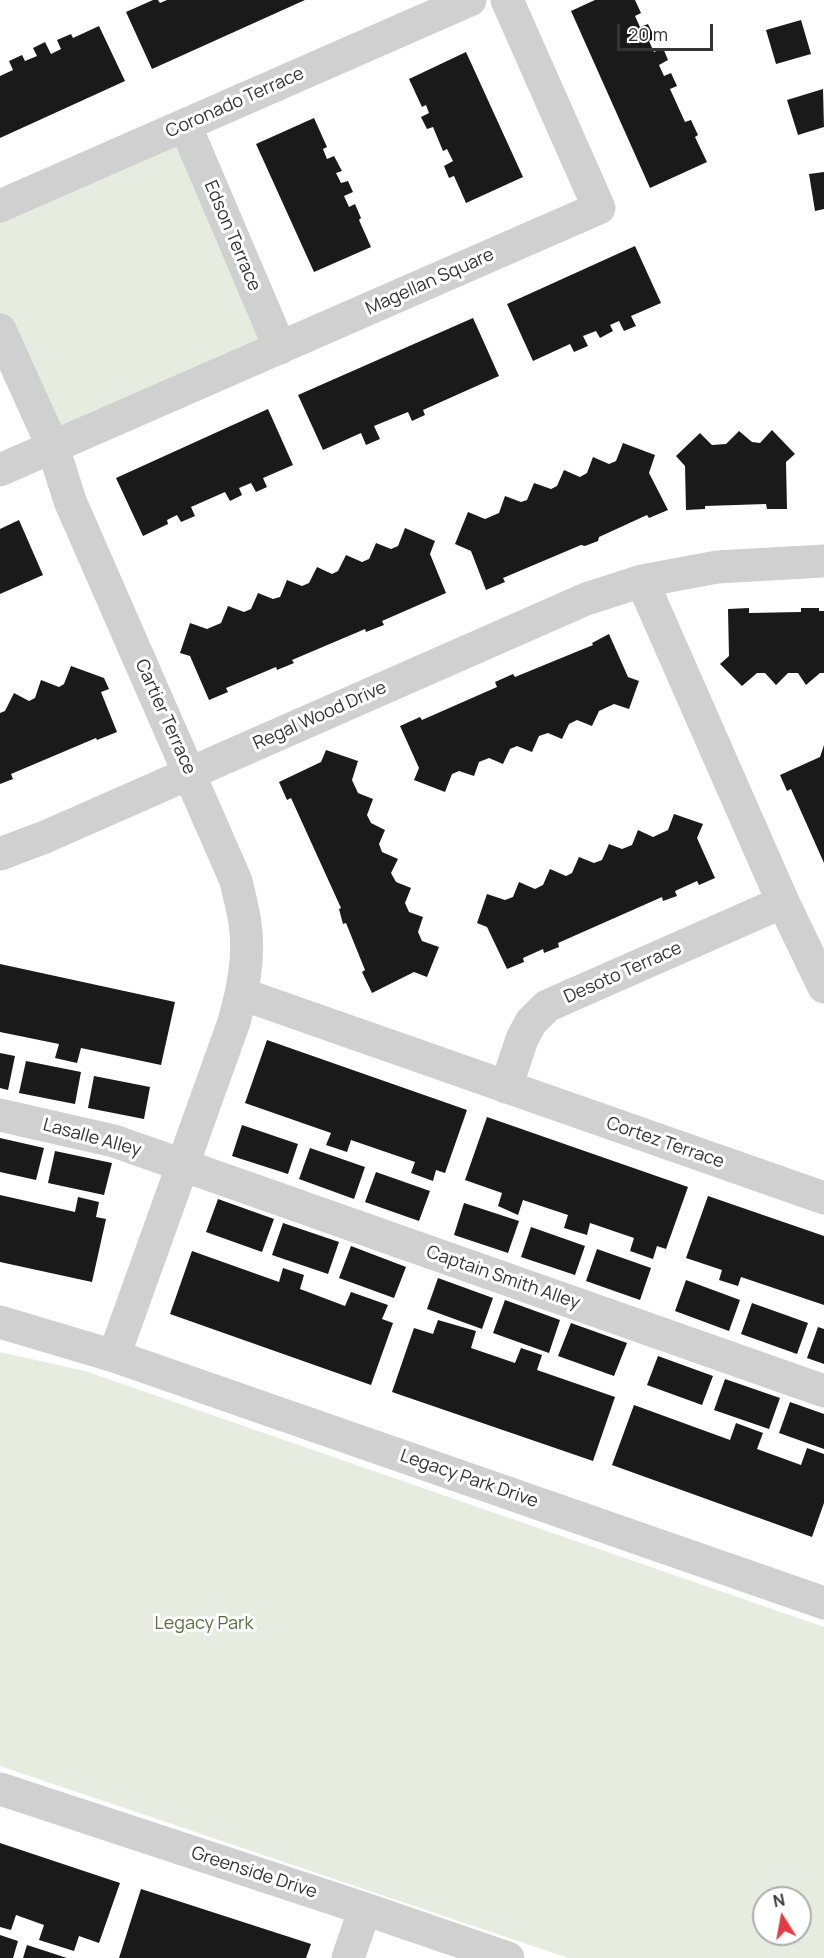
<!DOCTYPE html>
<html>
<head>
<meta charset="utf-8">
<style>
  body { margin:0 }
  #map { position:relative; width:824px; height:1958px; overflow:hidden; background:#fff; font-family:Manrope,sans-serif }
  canvas { display:block }
  .north { position:absolute; left:752px; top:1886px; width:60px; height:60px; box-sizing:border-box; background:#fff; border:2px solid #adadad; border-radius:50%; rotate:349deg; font-size:16px; font-weight:700; line-height:24px; text-align:center; color:#333 }
  .north::after { content:''; display:block; margin:auto; width:21px; height:27px; background:#e63946; clip-path:polygon(50% 0,100% 100%,50% 72%,0 100%) }
  .scale { position:absolute; left:617px; top:24px; width:96px; height:27px; box-sizing:border-box; border:3px solid #333; border-top:0; padding-left:8px; font-size:18px; line-height:21px; white-space:nowrap; color:#333; -webkit-text-stroke:4px #fff; paint-order:stroke }
</style>
</head>
<body>
<div id="map">
<canvas width="824" height="1958"></canvas>
<div class="north">N</div>
<div class="scale">20 m</div>
</div>
<script>
const c = document.querySelector('canvas').getContext('2d');
c.lineJoin = 'round';
function fillPath(path, color) {
  c.fillStyle = color;
  c.fill(path, 'evenodd');
}
function trace(path, color, width, dash) {
  c.strokeStyle = color;
  c.lineWidth = width;
  c.lineCap = dash ? 'butt' : 'round';
  c.setLineDash(dash || []);
  c.stroke(path);
}
function drawText(font, color, halo, rows, align = 'center') {
  c.font = font + ' Manrope,sans-serif';
  c.lineWidth = 6;
  c.setLineDash([]);
  c.textBaseline = 'middle';
  c.strokeStyle = halo;
  c.fillStyle = color;
  for (const [text, x, y, turn = 0] of rows) {
    c.save();
    c.translate(x, y);
    c.rotate((+turn || 0) * Math.PI / 180);
    c.textAlign = isNaN(turn) ? turn : align;
    if (halo) c.strokeText(text, 0, 0);
    c.fillText(text, 0, 0);
    c.restore();
  }
}
fillPath(new Path2D(`
  M185,125L280,348L53,447L0,330V206Z
  M0,1352L85,1371L824,1627V1958H568L0,1766ZM764,1898H800V1934H764Z`), '#e6ecdf');
fillPath(new Path2D(`
  M153,0H158L160,3L167,0H305L152,69L126,12Z
  M595,0H635L641,13L635,16L640,27L648,24L655,38L649,41L654,52L663,48L668,60L659,65L664,76L671,73L677,86L670,89L685,122L691,120L698,135L695,137L707,162L650,188L571,11Z
  M801,20L811,54L776,64L766,30Z
  M99,26L125,81L0,138V76L13,70L9,61L22,55L25,61L37,56L33,48L45,42L51,54L61,49L57,40L71,34L73,38Z
  M466,52L523,177L466,203L454,176L449,178L444,166L453,161L447,149L443,151L433,127L427,129L421,117L429,113L426,105L422,107L409,79Z
  M823,89L824,127L798,135L787,100Z
  M314,118L327,147L323,149L327,159L334,156L342,171L336,173L341,183L348,181L353,192L344,196L349,207L355,204L361,218L359,220L371,247L314,272L256,144Z
  M824,172V209L815,211L809,174Z
  M635,246L661,303L631,316L636,326L624,331L619,321L610,325L613,331L600,338L596,331L583,336L588,346L574,352L570,344L533,361L507,304Z
  M473,318L499,376L423,410L425,415L412,421L408,412L374,426L380,439L366,445L361,433L323,450L298,395Z
  M268,409L293,465L263,478L267,487L256,492L251,483L239,488L242,495L230,501L225,492L191,507L195,516L181,522L177,515L167,520L168,524L143,536L116,478Z
  M772,430L795,454L786,462L787,509H767L766,504L705,506V509L686,510L685,466L676,456L700,433L712,445L726,444L739,431L752,442L760,443Z
  M623,443L655,455L649,473L668,510L649,518L647,515L599,537L598,541L585,546L581,545L503,578L505,582L486,590L471,551L455,544L468,512L485,519L499,513L505,496L521,502L527,500L534,483L551,489L557,486L564,470L580,477L587,473L593,457L609,464L616,461Z
  M19,520L43,575L0,594V529Z
  M405,528L435,541L430,554L446,593L382,621L384,625L366,632L365,629L292,660L294,663L277,670L276,667L226,688L228,692L209,700L190,656L180,653L190,623L207,629L221,623L228,606L244,612L251,609L258,593L273,599L280,597L287,580L302,586L309,583L317,567L332,574L338,571L346,555L362,562L369,559L376,543L391,549L398,546Z
  M749,608V613L801,612V608H819V611H824V673H820L806,685L798,673H788L776,685L765,673H757L742,686L720,664L729,656L728,609Z
  M609,634L628,677L639,681L629,709L614,704L599,711L592,726L577,720L569,724L562,739L548,733L539,736L532,752L517,746L510,749L503,764L489,758L479,762L474,776L459,771L452,774L445,792L414,780L419,768L400,726L420,717L422,720L497,687L495,682L513,674L515,677L593,645L592,643Z
  M71,666L104,678L109,689L101,692L117,732L97,740L96,738L11,774L13,779L0,784V713L5,711L14,693L29,701L35,698L41,680L59,687L64,684Z
  M824,745V863L791,789L787,791L780,775L820,757Z
  M326,750L358,761L352,780L358,793L373,799L367,815L371,823L385,830L379,844L382,852L398,859L391,873L396,882L411,888L405,903L409,912L423,917L418,932L422,941L439,947L427,977L414,972L372,993L362,972L365,970L346,923L343,924L339,909L341,908L291,798L287,800L279,782L321,762Z
  M674,814L703,824L697,838L715,878L699,885L697,881L675,891L677,896L663,901L662,897L558,943L559,947L544,953L543,949L523,958L524,962L507,969L487,927L477,923L487,894L505,900L513,897L519,882L535,889L543,885L550,869L566,876L572,873L579,857L594,863L602,860L609,844L622,849L632,845L638,830L653,837L668,830Z
  M0,964L175,1002L161,1065L81,1048L77,1063L55,1058L59,1044L0,1032Z
  M267,1040L467,1110L445,1173L436,1170L433,1181L411,1173L415,1162L351,1140L347,1152L326,1145L331,1133L245,1103Z
  M0,1053L15,1056L8,1090L0,1088Z
  M26,1061L81,1072L75,1104L19,1093Z
  M94,1076L150,1087L144,1119L88,1108Z
  M487,1117L688,1187L666,1249L657,1246L653,1259L630,1251L634,1238L590,1223L587,1235L564,1228L568,1215L523,1200L518,1215L498,1206L502,1193L465,1180Z
  M242,1125L298,1144L288,1174L232,1156Z
  M0,1138L44,1148L36,1180L0,1172Z
  M310,1148L365,1167L354,1199L299,1179Z
  M55,1151L112,1163L104,1195L48,1183Z
  M376,1172L430,1191L419,1221L365,1202Z
  M0,1195L75,1212L78,1197L99,1202L96,1217L106,1219L92,1282L0,1262Z
  M708,1196L824,1236V1305L741,1277L738,1286L719,1280L722,1270L686,1258Z
  M218,1199L274,1219L262,1252L206,1232Z
  M464,1203L519,1221L508,1253L454,1235Z
  M283,1223L339,1242L328,1274L272,1255Z
  M531,1227L585,1246L575,1275L521,1257Z
  M351,1246L406,1267L394,1298L339,1278Z
  M597,1249L651,1268L640,1300L586,1281Z
  M192,1251L279,1282L283,1268L304,1275L300,1289L345,1306L351,1292L388,1305L382,1319L393,1323L371,1385L170,1314Z
  M438,1278L493,1298L482,1329L427,1309Z
  M686,1280L740,1300L729,1331L675,1311Z
  M505,1300L560,1320L549,1353L493,1333Z
  M752,1303L808,1323L797,1354L741,1334Z
  M438,1320L476,1331L471,1348L515,1363L521,1348L542,1355L537,1370L615,1397L593,1461L392,1392L414,1328L433,1334Z
  M571,1323L627,1343L614,1376L558,1356Z
  M818,1327L824,1329V1364L807,1358Z
  M658,1356L713,1376L702,1405L647,1385Z
  M725,1379L780,1398L769,1429L714,1410Z
  M790,1402L824,1414V1449L779,1433Z
  M634,1405L730,1440L736,1423L763,1433L757,1449L801,1465L807,1448L824,1454V1503L812,1537L612,1465Z
  M0,1843L120,1883L99,1943L79,1936L74,1951L39,1940L44,1925L16,1915L11,1930L0,1927Z
  M141,1889L311,1944L306,1958H119Z
  M0,1935L18,1941L13,1958H0Z
  M27,1945L67,1958H23Z`), '#1a1a1a');
trace(new Path2D(`
  M185,125L280,348
  M0,206L470,0
  M0,330L53,447L70,501L236,881C239,895 243,909 245,923C250,957 243,990 234,1022L114,1356
  M0,470L599,208L507,0
  M642,581L783,902L824,987
  M0,854L45,837L586,599L642,581L717,567L824,561
  M242,994L824,1198
  M506,1087L522,1039L531,1022L547,1006L783,902
  M0,1115L114,1141L824,1391
  M0,1322L114,1356L824,1603
  M0,1789L365,1909L508,1958
  M348,1958L365,1909`), '#d0d0d0', 33);
drawText('18px', '#333', '#fff', [
  ["Coronado Terrace",235,103,-24],
  ["Edson Terrace",232,236,67],
  ["Magellan Square",430,282,-24],
  ["Regal Wood Drive",320,716,-24],
  ["Cartier Terrace",165,717,66],
  ["Desoto Terrace",623,973,-24],
  ["Lasalle Alley",92,1138,15],
  ["Cortez Terrace",665,1143,19],
  ["Captain Smith Alley",503,1278,19],
  ["Legacy Park Drive",469,1479,19],
  ["Greenside Drive",254,1873,18]
]);
drawText('18px', '#56703f', '#fff', [
  ["Legacy Park",204,1624]
]);
</script>
</body>
</html>
